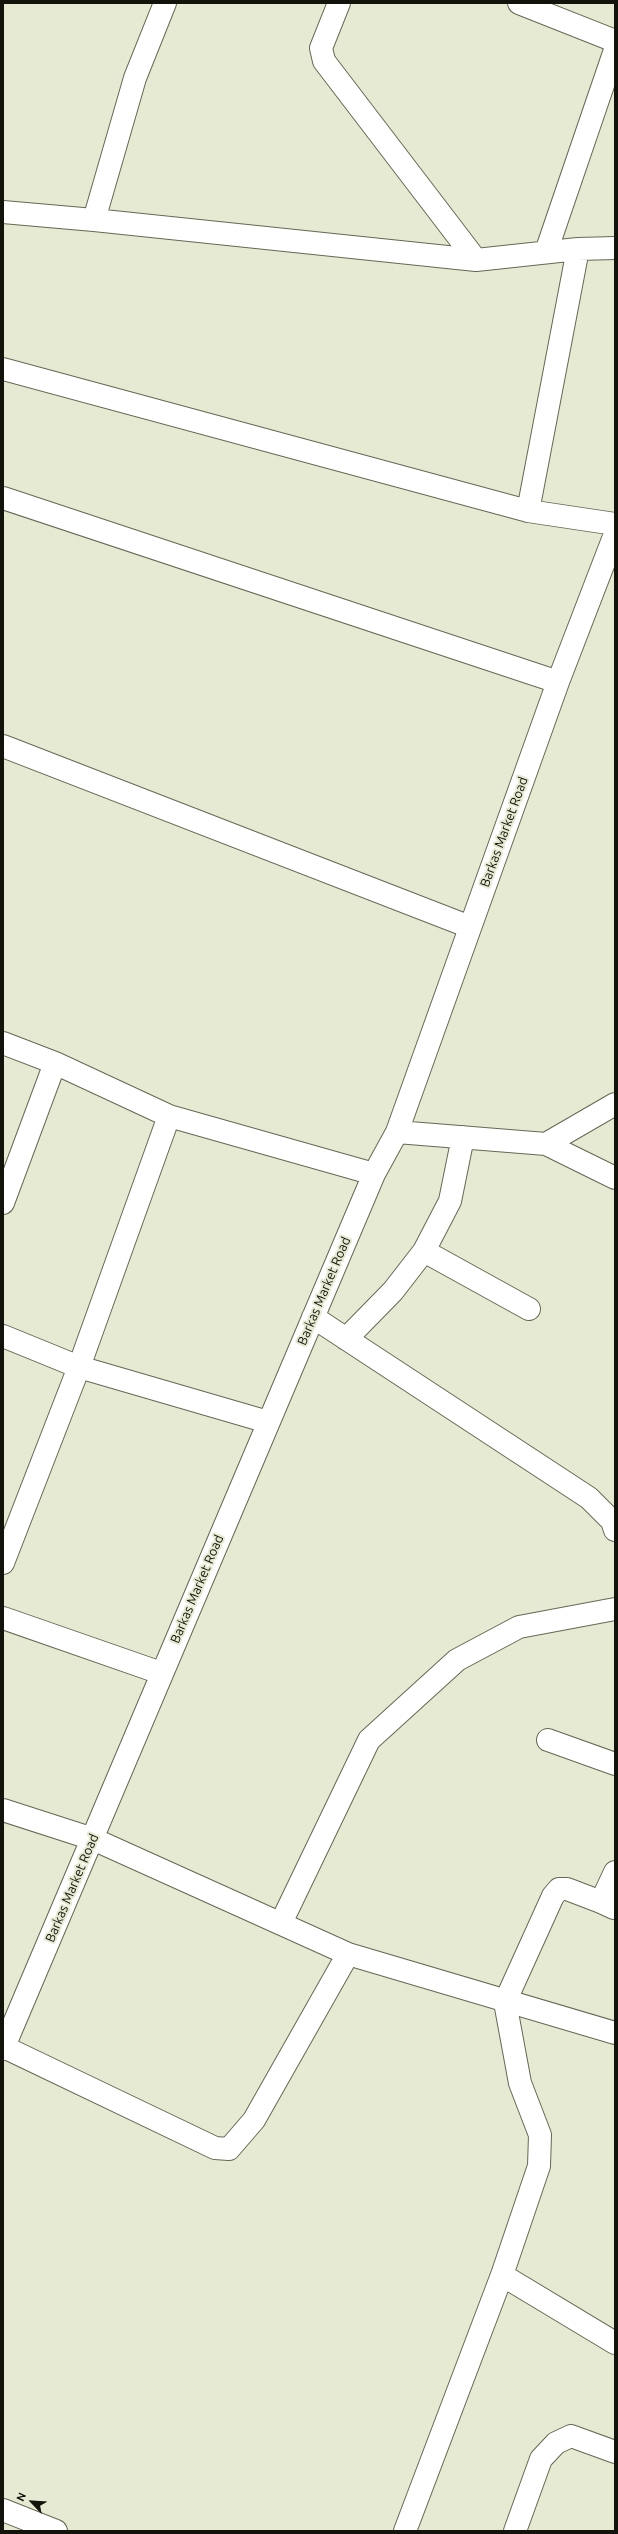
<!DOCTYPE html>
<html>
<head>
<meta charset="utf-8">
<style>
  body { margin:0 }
  #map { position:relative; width:618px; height:2534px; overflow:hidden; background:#e7ead2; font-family:Ubuntu,sans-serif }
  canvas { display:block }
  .frame { position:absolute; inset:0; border:4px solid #13130b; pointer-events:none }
  .north { position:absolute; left:12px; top:2482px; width:40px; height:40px; -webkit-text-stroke:3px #e7ead2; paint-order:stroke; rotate:295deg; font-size:11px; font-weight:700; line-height:16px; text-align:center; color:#13130b }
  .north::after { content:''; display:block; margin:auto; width:14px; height:18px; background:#13130b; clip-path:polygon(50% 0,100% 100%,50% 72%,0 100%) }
</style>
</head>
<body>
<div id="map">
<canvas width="618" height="2534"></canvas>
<div class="frame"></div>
<div class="north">N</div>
</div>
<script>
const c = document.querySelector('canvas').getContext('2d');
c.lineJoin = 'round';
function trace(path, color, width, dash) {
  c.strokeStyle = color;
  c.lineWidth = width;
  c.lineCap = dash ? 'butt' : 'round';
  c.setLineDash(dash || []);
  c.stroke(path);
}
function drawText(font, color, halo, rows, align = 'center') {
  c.font = font + ' Ubuntu,sans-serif';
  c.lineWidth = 4;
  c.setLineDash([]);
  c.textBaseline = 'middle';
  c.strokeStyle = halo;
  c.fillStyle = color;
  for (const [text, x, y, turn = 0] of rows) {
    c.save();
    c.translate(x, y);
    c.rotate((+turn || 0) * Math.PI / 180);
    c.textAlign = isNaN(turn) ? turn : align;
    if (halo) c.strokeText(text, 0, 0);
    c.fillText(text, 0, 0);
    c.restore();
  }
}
const minor = new Path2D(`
  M339,3L321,48L324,61L476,260
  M519,3L615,41
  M3,212L94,220L476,260L578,249L615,248
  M94,220L135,78L165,3
  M546,252L615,50
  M3,369L528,511L615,524
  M3,498L558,682
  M528,511L578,249
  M3,746L470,927
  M3,1043L55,1063L169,1116L374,1174
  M397,1132L546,1144L615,1178
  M546,1144L615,1104
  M3,1203L55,1063
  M424,1251L529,1309
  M313,1317L589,1498L612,1521L615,1530
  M3,1336L79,1367L268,1422
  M346,1339L393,1291L424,1251L450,1201L463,1137
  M3,1563L79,1367L169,1116
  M3,1618L161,1673
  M548,1740L615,1764
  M3,1810L93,1839L348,1954L615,2033
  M614,1908L601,1902L615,1872
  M281,1923L369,1740L457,1660L519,1627L615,1609
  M4,2047L215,2148L229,2149L254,2120L348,1954
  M3,2049L374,1174L397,1132L558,682L615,534
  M502,2275L615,2343
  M3,2510L56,2531
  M405,2531L502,2275L539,2166L540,2135L520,2083L505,2002L553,1896L559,1889H567L601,1902
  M515,2531L541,2459L556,2443L571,2436L615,2452`);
trace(minor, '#666854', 24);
trace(minor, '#fff', 22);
drawText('13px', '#13130b', '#e7ead2', [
  ["Barkas Market Road",504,832,-70],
  ["Barkas Market Road",324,1291,-67],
  ["Barkas Market Road",197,1589,-67],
  ["Barkas Market Road",72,1888,-67]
]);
</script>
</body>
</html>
